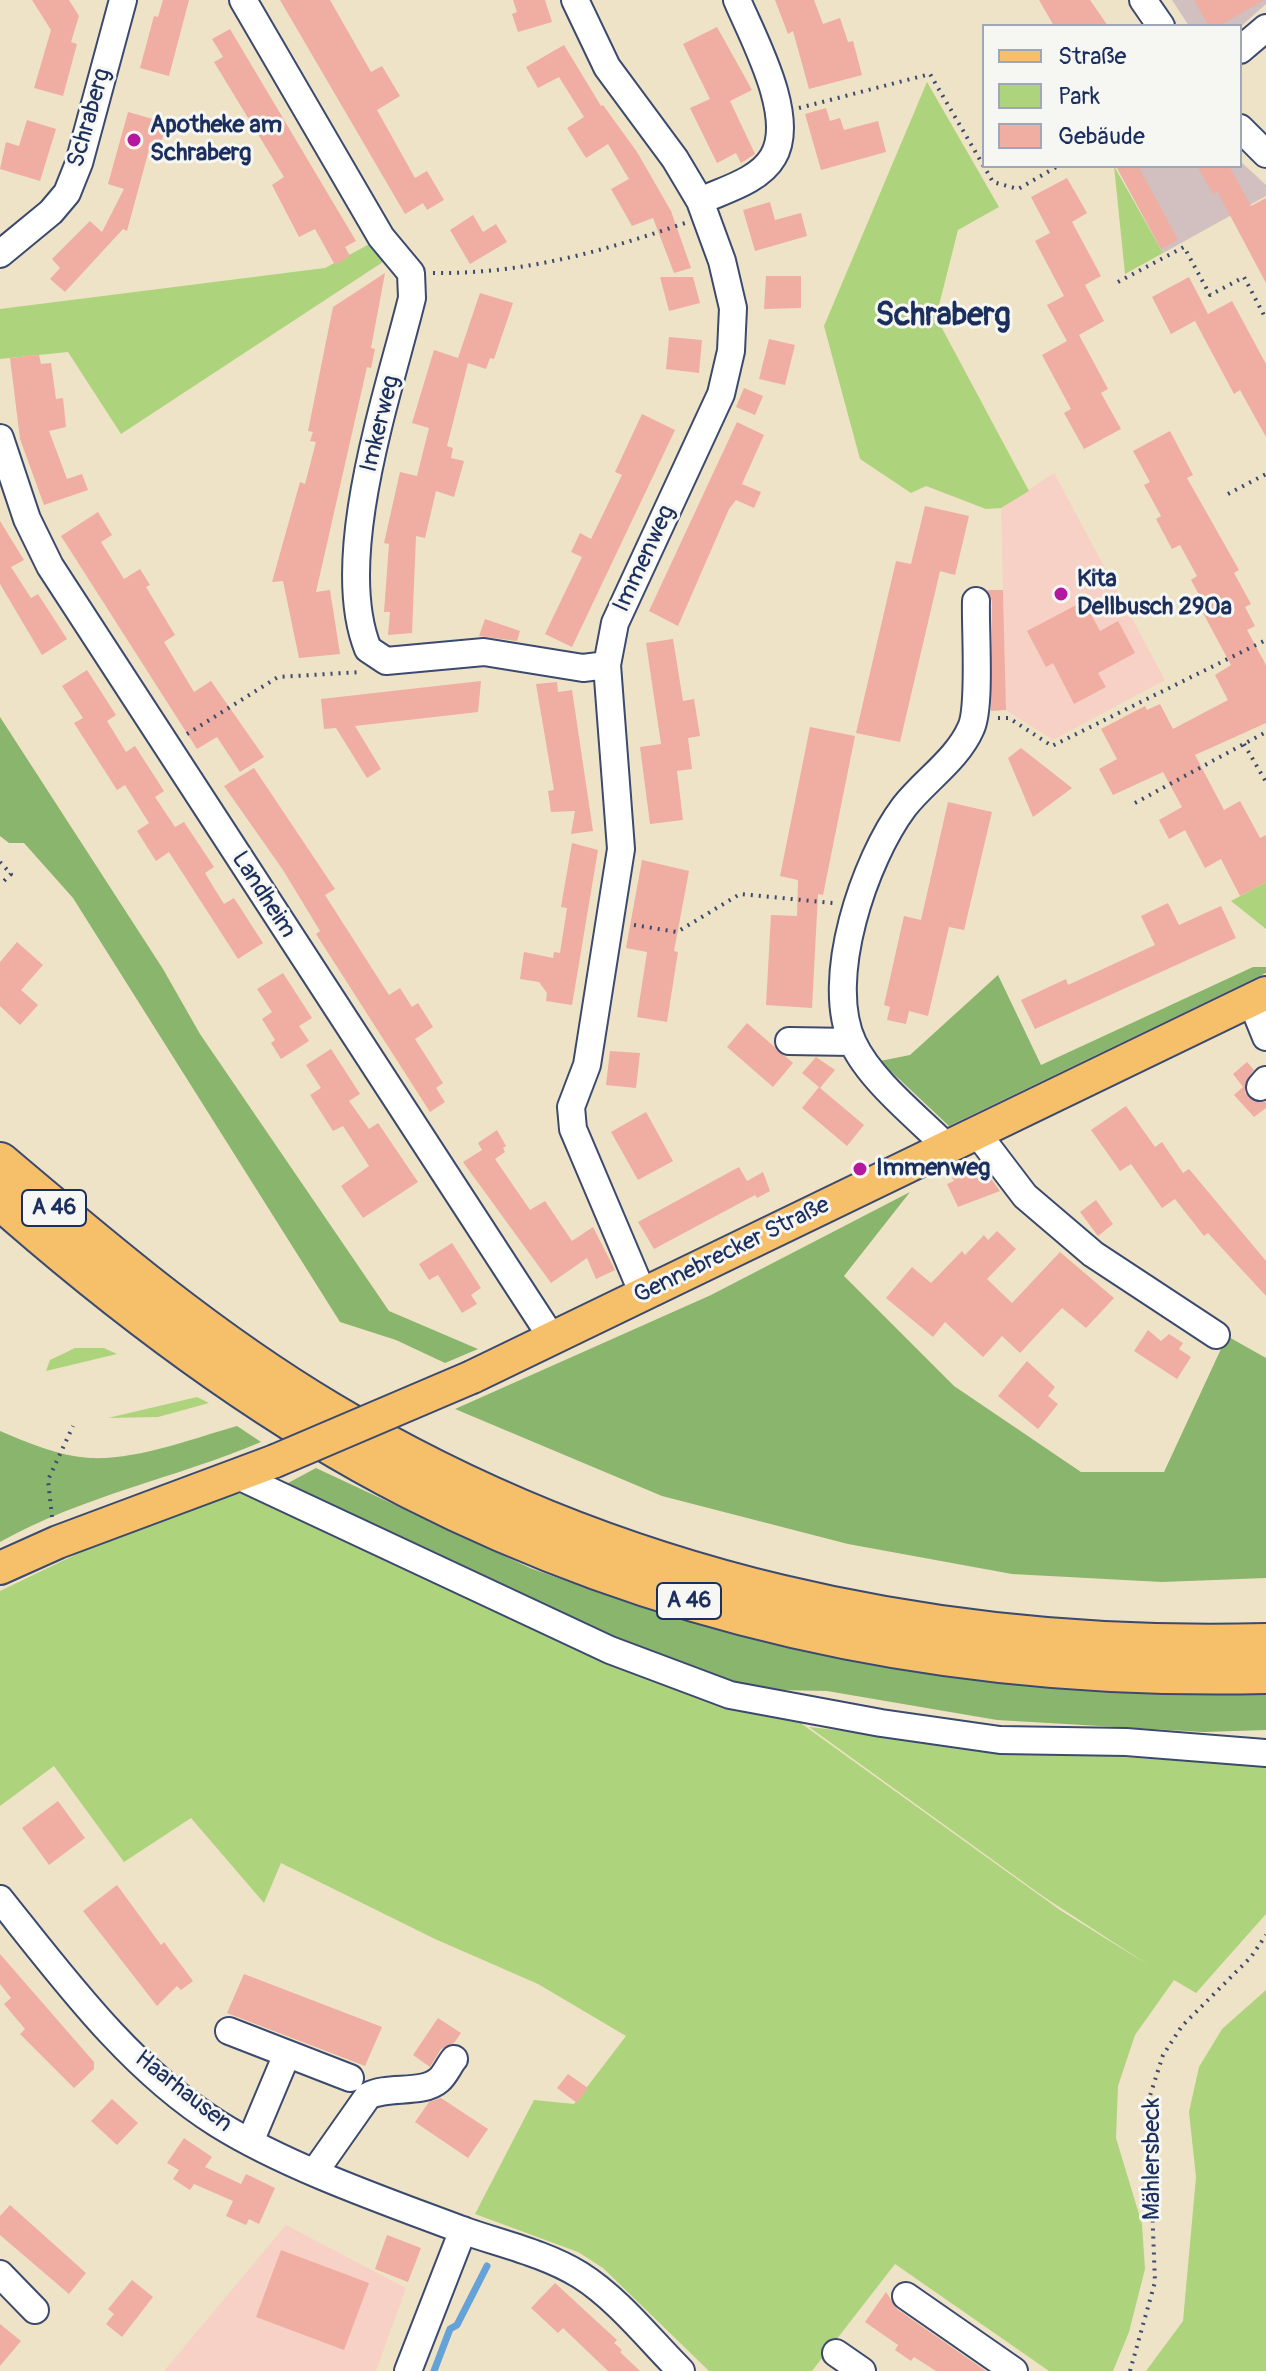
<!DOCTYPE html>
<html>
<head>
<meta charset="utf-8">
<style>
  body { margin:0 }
  #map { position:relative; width:1266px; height:2371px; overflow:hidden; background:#eee3c6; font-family:Pangolin,sans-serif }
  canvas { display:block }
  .legend { position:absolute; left:982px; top:24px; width:260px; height:144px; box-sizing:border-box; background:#f6f6f2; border:2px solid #9ea6b7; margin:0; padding:10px 14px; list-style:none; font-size:24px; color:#1b2f5e }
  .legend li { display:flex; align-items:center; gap:16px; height:40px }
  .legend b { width:40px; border:2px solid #9ea6b7 }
</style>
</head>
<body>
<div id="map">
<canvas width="1266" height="2371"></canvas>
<ul class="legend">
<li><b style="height:10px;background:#f6c06b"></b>Straße</li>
<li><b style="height:22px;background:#aed37d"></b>Park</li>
<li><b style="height:22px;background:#f0ada2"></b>Gebäude</li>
</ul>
</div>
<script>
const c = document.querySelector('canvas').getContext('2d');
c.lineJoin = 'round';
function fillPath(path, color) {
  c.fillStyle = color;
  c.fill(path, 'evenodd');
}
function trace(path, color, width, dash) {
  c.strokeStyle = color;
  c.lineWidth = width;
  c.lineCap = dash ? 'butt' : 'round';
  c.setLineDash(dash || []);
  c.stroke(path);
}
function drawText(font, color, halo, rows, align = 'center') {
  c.font = font + ' Pangolin,sans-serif';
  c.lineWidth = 6;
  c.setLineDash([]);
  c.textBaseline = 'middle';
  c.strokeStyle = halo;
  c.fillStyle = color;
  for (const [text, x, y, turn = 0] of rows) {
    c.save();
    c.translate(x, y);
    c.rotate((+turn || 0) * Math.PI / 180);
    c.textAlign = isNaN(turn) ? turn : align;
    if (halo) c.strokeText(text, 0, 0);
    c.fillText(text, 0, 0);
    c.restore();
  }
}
fillPath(new Path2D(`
  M1054,473L1165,680L1053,740L1006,710L1001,508Z
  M286,2225L406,2288L376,2371H164Z`), '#f7d1c6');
fillPath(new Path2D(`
  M1172,0H1266V4L1240,27L1189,26Z
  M1240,161L1266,185V196L1163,253L1116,166H1240Z`), '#d2bfbf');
fillPath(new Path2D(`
  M927,82L999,207L958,230L936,317L1029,491L1001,508L986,509L926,486L911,493L860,459L824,326Z
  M1114,166L1163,253L1125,274Z
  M375,241L386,260L121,434L68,352L0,359V309L325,268Z
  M1266,882V929L1231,901Z
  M75,1348H104L117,1354L46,1371L50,1360Z
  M197,1397L209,1403L158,1417L108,1418Z
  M222,1494H258L803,1721L802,1724L1060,1910L1150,1966L1044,1897L809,1727L995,1748L1266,1767V1914L1196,1993L1174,1980L1135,2035L1118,2086L1116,2138L1142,2224L1145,2269L1129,2332L1113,2371H1049L895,2264L812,2371H709L603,2268L578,2252L475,2214L534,2100L574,2104L626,2036L538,1984L435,1939L281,1863L264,1903L191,1818L124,1862L54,1766L0,1806V1591L81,1552Z
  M1266,1990V2371H1146L1183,2321L1196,2177L1189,2112L1199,2067L1222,2029Z`), '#aed37d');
fillPath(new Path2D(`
  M0,717L163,969L200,1034L389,1311L478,1349L445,1363L396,1340L340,1322L73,898L24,843H9L0,836Z
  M1253,967H1266V973L949,1126L880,1061L910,1055L998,975L1041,1065Z
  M910,1192L844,1276L954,1386L1081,1472H1164L1227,1336L1266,1358V1578L1162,1582L1012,1574L848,1544L662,1496L455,1409L711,1295Z
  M237,1426L261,1442C176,1478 82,1496 0,1542V1431C28,1443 59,1456 90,1458C138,1460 191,1439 237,1426Z
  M316,1468L530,1568L635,1605L657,1602L1266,1680V1730L1203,1732L997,1720L827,1691L731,1689L612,1646L277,1489Z`), '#8ab56c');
trace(new Path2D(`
  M434,2371L450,2329L457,2325L487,2266`), '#65a2d7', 7);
fillPath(new Path2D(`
  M32,0H69L79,16L71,42L77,44L63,96L34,88L51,30Z
  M163,0H189L169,76L140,68L154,16L158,17Z
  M280,0H330L371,72L382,66L400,96L377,110L415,178L427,171L444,200L427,210L423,203L405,214Z
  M513,0H545L552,22L518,32L512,14L517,12Z
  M775,0H814L823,24L840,18L848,42L853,41L862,75L809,89L793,31L788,34Z
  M1039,0H1090L1108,26H1054Z
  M1194,0H1264L1219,26H1209Z
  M717,27L752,90L730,101L755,154L741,163L736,153L717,163L690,108L710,99L683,44Z
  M230,29L356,241L345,247L350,256L335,265L315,229L299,237L272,185L284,177L214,62L223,57L212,39Z
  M564,45L601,106L603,105L637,152L671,211L691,268L674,273L653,218L632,226L611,189L629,179L608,144L586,158L567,128L584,117L559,77L538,88L526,67Z
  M826,108L830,121L840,118L844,130L878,121L886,152L821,170L805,114Z
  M128,112L167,123L159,149L150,146L127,231L123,229L65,292L50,279L60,268L52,259L90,221L102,232L124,189L108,184Z
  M27,120L56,129L40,181L0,169L6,142L19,146Z
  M1116,166H1138L1178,240L1161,249Z
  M1197,166H1229L1251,206L1266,198V283L1217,191L1213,194Z
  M1067,178L1087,213L1072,222L1101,276L1085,285L1104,321L1079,335L1108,389L1101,393L1121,429L1084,449L1064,413L1071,409L1042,355L1067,341L1047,305L1064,296L1035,241L1050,233L1031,197Z
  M770,202L775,220L801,213L807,236L755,251L743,210Z
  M473,215L483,232L496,224L507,242L470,264L450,230Z
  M385,273L371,348L375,349L371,368L367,367L316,592L330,590L340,654L299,658L283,581L272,582L300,482L305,484L316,442L310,441L313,432L308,431L333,307Z
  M766,276H801V308L764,309Z
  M660,277H693L700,303L669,311Z
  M1189,277L1208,314L1232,301L1266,364V437L1240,390L1234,394L1195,321L1202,317L1171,334L1152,297Z
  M480,293L513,303L494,359L490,358L486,369L468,363L447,446L453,448L451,458L464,461L454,497L436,491L425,538L416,536L412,633L388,635L390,612H384L389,544L384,543L400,472L417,476L429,428L412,423L434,350L458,358Z
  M669,337L702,340L699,373L666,369Z
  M769,339L795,345L785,385L759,379Z
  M39,355L41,364L51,363L56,399L63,398L66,427L49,431L67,479L82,474L88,490L44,505L20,439L10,358Z
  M744,388L763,396L755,415L736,407Z
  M642,414L675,430L572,647L545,634L582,557L571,552L580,533L591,539L622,475L615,472Z
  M737,422L764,435L742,484L761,492L754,508L736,500L729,509L678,626L649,611Z
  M1170,431L1193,475L1187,478L1239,570L1234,573L1251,604L1245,607L1255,626L1247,630L1266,665V723L1195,755L1224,810L1240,801L1260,838L1266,835V882L1240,896L1221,859L1205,868L1185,830L1169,839L1159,820L1182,807L1163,772L1113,795L1099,769L1117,759L1101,729L1145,706L1147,710L1160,704L1173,729L1228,700L1215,675L1231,665L1203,613L1208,611L1191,580L1197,576L1180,545L1172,549L1156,519L1161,516L1144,485L1150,482L1133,451Z
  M925,506L969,516L955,575L940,571L900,742L856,733L896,561L911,564Z
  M98,512L112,535L101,542L124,579L140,569L150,585L146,587L175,635L164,642L194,692L211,681L264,757L240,772L217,737L197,749L61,536Z
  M0,521L24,560L11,567L31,598L38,594L67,639L42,655L0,584Z
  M987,590H1003L1006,710L991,711L992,601Z
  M1084,601L1100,631L1118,621L1135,653L1098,673L1106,687L1074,704L1053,663L1046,667L1027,631Z
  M485,619L520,631L517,641L479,636Z
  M673,639L683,701L694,699L700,736L688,738L692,769L677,771L683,820L650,824L640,747L661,744L646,643Z
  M87,670L116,715L107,721L126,752L135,746L164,791L155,797L175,827L184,822L214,867L205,873L214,888L224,904L234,898L263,943L238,959L169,852L156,861L137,831L149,823L125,785L117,790L74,723L83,718L62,686Z
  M481,681L478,712L355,726L381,769L367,778L336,728L324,729L321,699Z
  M557,682L558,692L572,690L593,831L571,834L575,811L551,812L548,791L554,790L536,684Z
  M810,727L855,736L823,895L818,894L812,1008L766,1005L771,915L797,916L798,880L780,876Z
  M1021,748L1072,788L1033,817L1008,758Z
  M254,768L335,889L325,895L389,995L400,988L412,1007L418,1003L433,1027L415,1039L443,1083L436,1088L445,1102L430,1112L316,934L320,931L283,870L224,786Z
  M948,802L992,812L964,930L949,927L928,1016L909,1011L906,1024L887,1020L890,1007L884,1005L904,916L921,920Z
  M572,843L598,850L572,1005L546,1001L547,993L539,982L520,979L524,952L553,958L554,952L560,953L567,908L561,907Z
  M642,860L689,871L674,951L678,952L667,1022L637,1017L647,952L626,948Z
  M1168,903L1179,925L1221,906L1236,938L1035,1029L1021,1000L1066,979L1068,985L1155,945L1141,916Z
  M17,942L43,965L21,990L38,1005L20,1025L0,1006V962Z
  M283,973L312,1018L299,1026L309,1041L281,1059L271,1043L275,1040L262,1019L272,1012L257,989Z
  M747,1023L793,1063L773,1087L727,1047Z
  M331,1049L360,1094L349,1101L369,1129L378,1123L418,1182L363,1218L341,1186L369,1166L343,1126L333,1131L310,1095L321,1088L306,1065Z
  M610,1051L640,1053L636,1088L606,1085Z
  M816,1057L835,1070L820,1088L864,1125L847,1146L802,1108L819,1087L802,1073Z
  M1247,1062L1254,1070L1245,1083V1093L1256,1102H1266V1108L1254,1117L1234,1095L1243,1087L1233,1074Z
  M1126,1106L1155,1147L1162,1142L1183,1173L1189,1169L1266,1261V1296L1208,1233L1204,1236L1175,1199L1162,1208L1131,1164L1120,1171L1091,1130Z
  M646,1112L673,1161L638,1180L611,1132Z
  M497,1130L506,1146L503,1148L505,1152L495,1159L530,1210L545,1201L572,1241L593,1227L615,1270L596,1279L587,1258L551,1283L463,1162L482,1150L478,1143Z
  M978,1161L1000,1191L958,1207L947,1184L954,1181L950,1174Z
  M739,1167L755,1195L654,1249L638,1222Z
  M763,1172L770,1191L757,1198L747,1181Z
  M1096,1200L1113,1224L1098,1236L1080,1212Z
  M997,1231L1016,1249L987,1279L1012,1303L1060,1252L1114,1298L1086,1328L1062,1308L1020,1353L1002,1336L983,1357L945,1322L933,1337L886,1298L912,1267L931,1283L962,1251L965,1255L984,1235L988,1240Z
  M452,1243L481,1288L471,1295L477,1304L462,1313L438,1275L429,1280L419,1264Z
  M1148,1330L1161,1341L1169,1334L1183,1343L1179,1349L1191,1357L1177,1379L1134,1351Z
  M1027,1361L1055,1387L1048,1396L1058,1404L1038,1429L998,1396Z
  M58,1801L85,1838L49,1865L22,1828Z
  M117,1885L161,1945L164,1942L193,1981L181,1990L177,1986L157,2006L83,1911Z
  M0,1954L94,2062V2069L74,2088L20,2034L25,2029L4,2004L11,1998L0,1984Z
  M244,1974L382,2027L365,2066L227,2013Z
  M438,2018L461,2033L454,2043L441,2049L430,2067L413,2055Z
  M568,2074L588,2088L577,2103L557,2088Z
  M441,2098L488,2129L468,2158L415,2122L429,2102Z
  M112,2099L138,2123L117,2145L91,2121Z
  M184,2138L212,2157L205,2167L241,2184L246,2174L275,2188L259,2224L249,2219L246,2225L226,2216L233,2201L194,2184L190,2190L173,2179L179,2170L167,2163Z
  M10,2205L86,2273L69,2294L0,2235V2216Z
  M387,2235L421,2248L408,2282L375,2269Z
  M281,2250L369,2283L344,2350L256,2317Z
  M132,2280L153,2297L122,2337L106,2324L114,2314L108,2309Z
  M555,2283L617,2340L614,2343L622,2350L620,2352L640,2371H608L563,2328L558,2333L531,2308Z
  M886,2292L897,2309L986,2371H936L914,2357L911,2361L895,2350L898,2345L865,2322Z
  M0,2324L21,2341L0,2366Z`), '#f0ada2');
const minor = new Path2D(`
  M243,0L381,237L411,273L412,298C389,392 331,558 368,649L386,661L484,652L583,668L607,665
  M575,0L607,67L675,159L700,201L722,261L733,308L731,351L721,394L615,623L607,665L621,849L587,1065L571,1107L573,1129L643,1294
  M1143,0L1161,26
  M1240,50L1266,28
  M1240,128L1266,154
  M700,201C724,190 759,181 773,157C797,117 753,38 737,0
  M0,254L51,212L67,193L79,163L123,0
  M0,438L27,519L50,566L552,1338
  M1251,1000L1266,1037
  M789,1041L852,1042
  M1260,1087L1266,1080
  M977,1133L1025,1196L1093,1254L1216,1335
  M947,1147C918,1118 870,1080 853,1043C823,980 865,859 904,807C925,780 957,760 971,728C981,707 975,628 976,601
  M236,1475L610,1650L730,1695L881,1723L1000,1740L1126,1742L1266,1753
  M0,1899C64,1979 130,2069 218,2124C287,2167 385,2201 462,2230C501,2244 544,2253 580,2275C618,2299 649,2339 681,2371
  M229,2031L350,2078
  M250,2142L287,2054
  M316,2170L368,2096C388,2085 422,2095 439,2080C445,2075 449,2065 454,2059
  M0,2274L35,2310
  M906,2296L1014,2371
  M836,2353L862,2371
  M408,2371L463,2230`);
const major = new Path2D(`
  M472,1377L1266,993
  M0,1568L58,1542L275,1461`);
const highway = new Path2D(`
  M0,1162C105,1251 210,1340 329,1411C614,1582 936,1652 1266,1643
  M0,1200C125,1310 261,1413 410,1489C677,1625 967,1681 1266,1674`);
trace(minor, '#3b4a6e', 30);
trace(major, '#3b4a6e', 36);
trace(highway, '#3b4a6e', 42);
trace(new Path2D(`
  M799,108L930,74L993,182L1018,189L1058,166
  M433,273C523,274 601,252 685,223
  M1118,282L1184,247L1210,295L1244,277L1266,319
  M1228,494L1266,474
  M998,718H1009L1052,746L1266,640
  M187,734L278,677L361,672
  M1244,744L1266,782
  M1135,803L1266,732
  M0,862L11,874L0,885
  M634,925L677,932L740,894L833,903
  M52,1517L48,1480L73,1426
  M1130,2371L1155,2282L1148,2102L1163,2055L1182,2026L1251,1957L1266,1935`), '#3b4a6e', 4, [2, 6]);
trace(minor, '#fff', 26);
trace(major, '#f6c06b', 32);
trace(highway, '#f6c06b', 38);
const majorBridge = new Path2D(`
  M275,1461L472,1377`);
trace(majorBridge, '#3b4a6e', 36, []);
trace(majorBridge, '#f6c06b', 32);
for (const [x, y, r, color] of [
  [134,140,8,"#b5179e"],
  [1061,594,8,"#b5179e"],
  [860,1169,8,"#b5179e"]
]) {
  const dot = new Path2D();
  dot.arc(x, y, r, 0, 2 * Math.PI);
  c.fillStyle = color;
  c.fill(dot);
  trace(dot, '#f6f6f2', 3);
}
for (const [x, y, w] of [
  [54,1208,64],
  [689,1601,64]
]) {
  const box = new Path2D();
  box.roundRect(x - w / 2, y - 18, w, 36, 6);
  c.fillStyle = '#f6f6f2';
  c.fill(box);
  trace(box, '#1b2f5e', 2);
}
drawText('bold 22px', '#1b2f5e', null, [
  ["A 46",54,1208],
  ["A 46",689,1601]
]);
drawText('24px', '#1b2f5e', '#f6f6f2', [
  ["Schraberg",90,118,-74],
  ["Imkerweg",381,424,-76],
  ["Immenweg",645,559,-65],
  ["Landheim",263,895,57],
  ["Gennebrecker Straße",732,1251,-26],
  ["Haarhausen",183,2092,38],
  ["Mählersbeck",1153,2159,-90]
]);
drawText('bold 24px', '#1b2f5e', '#f6f6f2', [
  ["Apotheke am",150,126],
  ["Schraberg",150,154],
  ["Kita",1077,580],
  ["Dellbusch 290a",1077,608],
  ["Immenweg",876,1169]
], 'left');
drawText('bold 32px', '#1b2f5e', '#f6f6f2', [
  ["Schraberg",943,317]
]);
</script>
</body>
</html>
